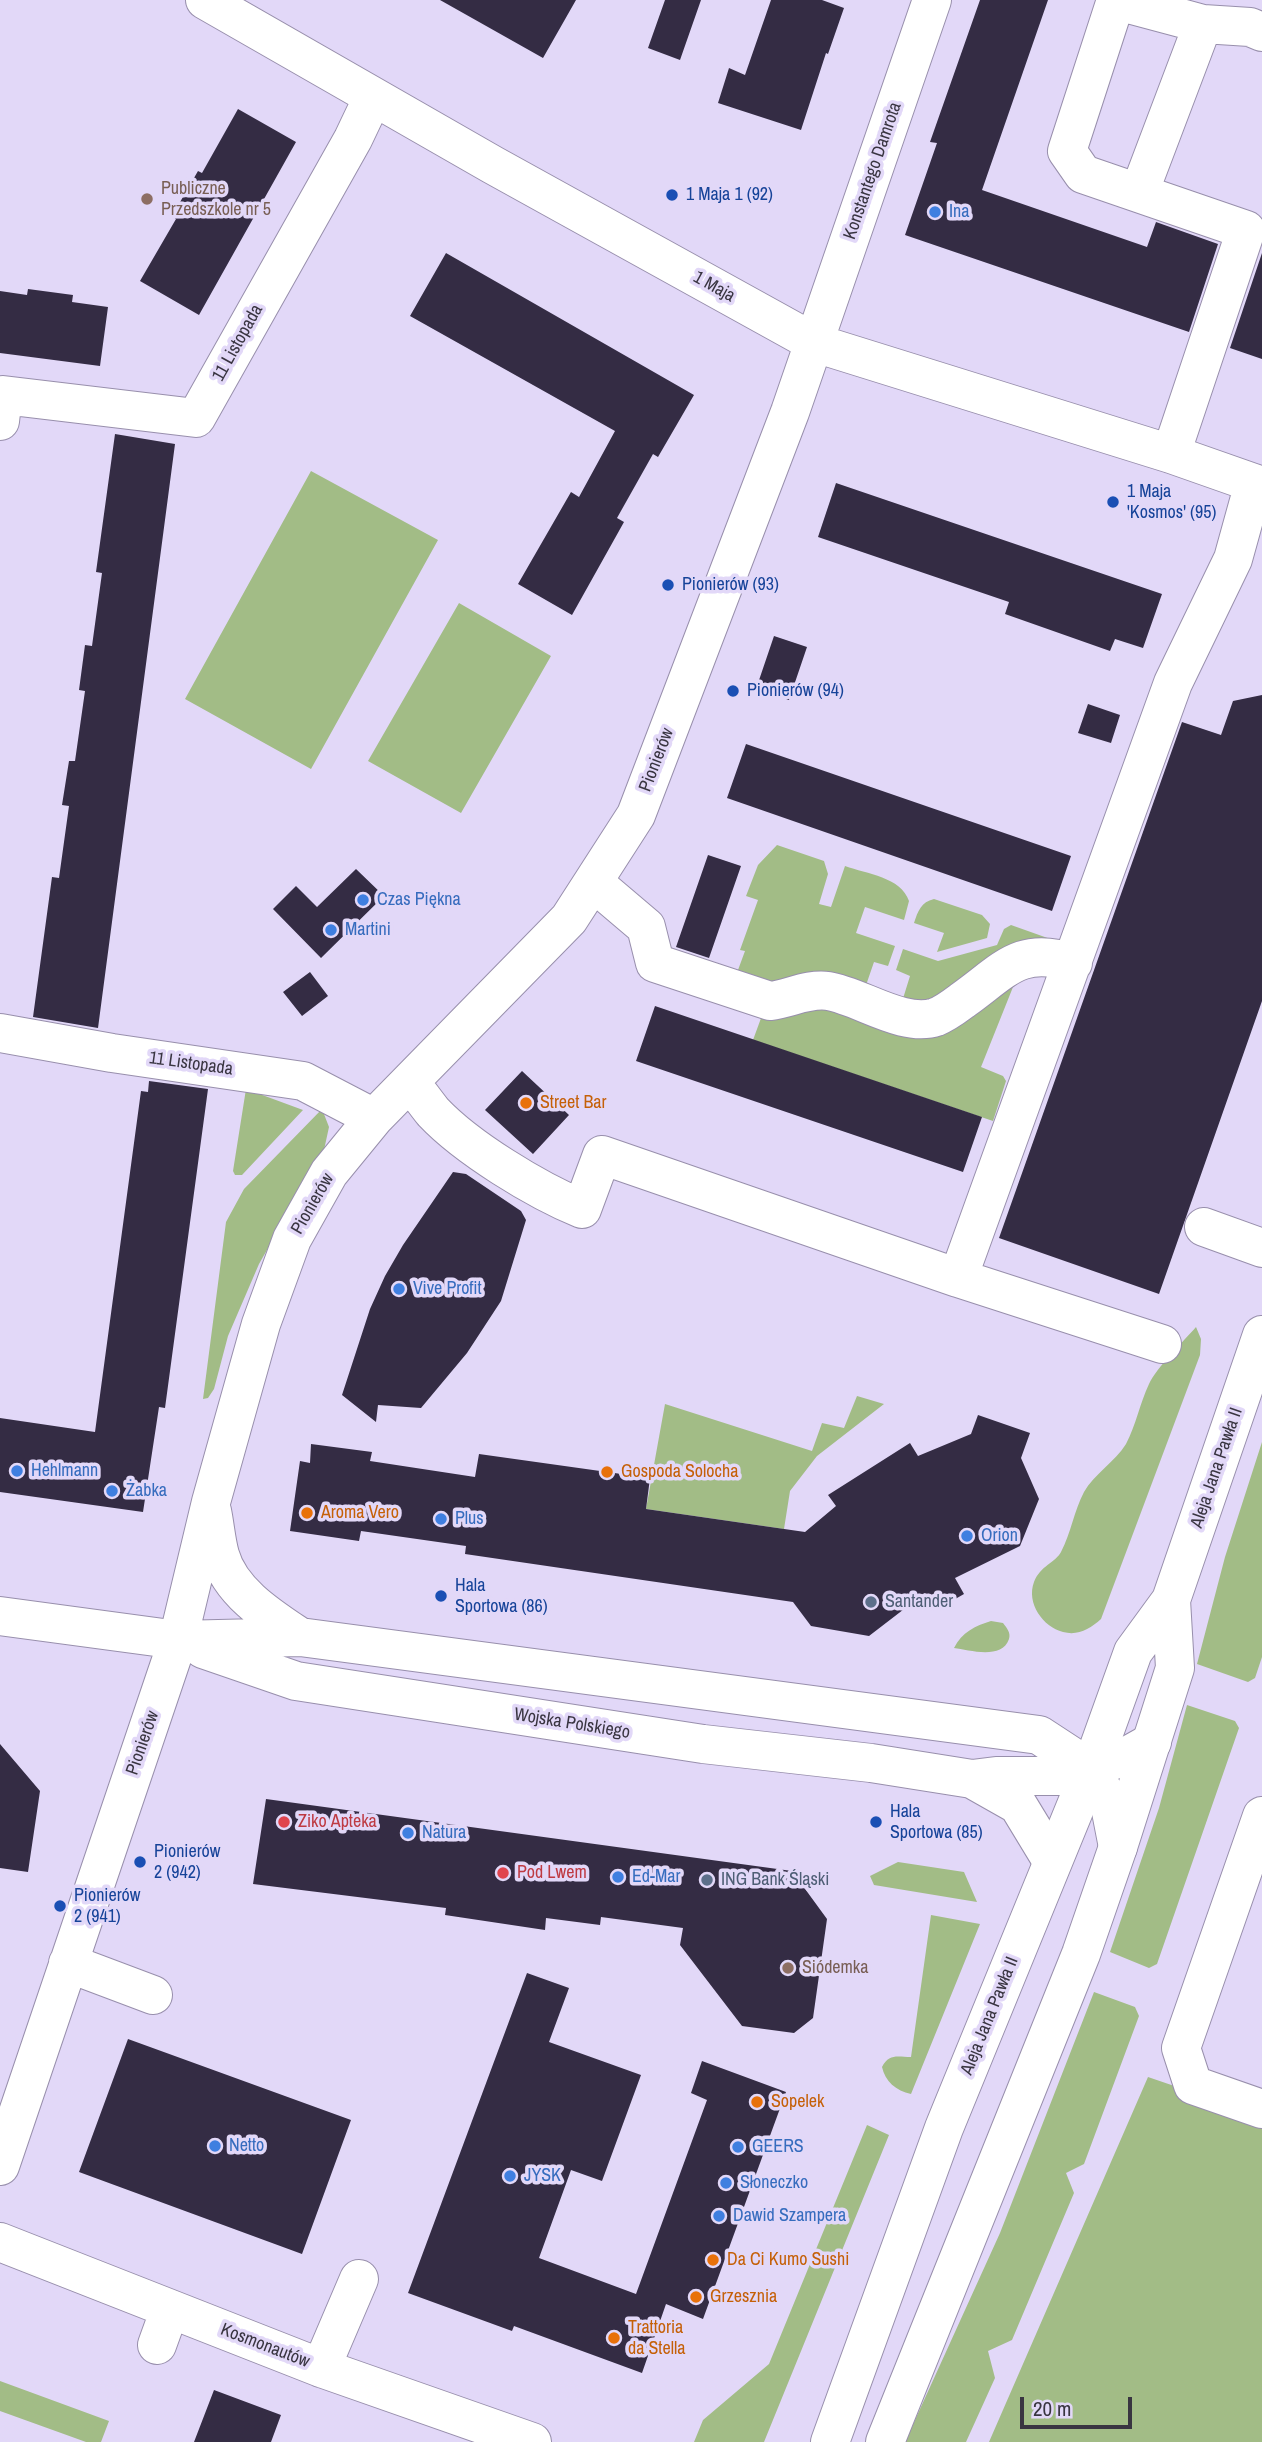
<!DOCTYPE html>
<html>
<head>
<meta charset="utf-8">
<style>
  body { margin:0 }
  #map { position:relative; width:1262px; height:2442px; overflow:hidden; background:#e2d8f8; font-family:"Archivo Narrow",sans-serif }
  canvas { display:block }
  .scale { position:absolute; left:1020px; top:2397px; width:112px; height:32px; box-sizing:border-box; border:4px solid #393541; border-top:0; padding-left:9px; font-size:21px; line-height:24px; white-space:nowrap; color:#393541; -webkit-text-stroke:5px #e2d8f8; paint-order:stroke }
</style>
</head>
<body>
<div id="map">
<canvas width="1262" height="2442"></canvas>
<div class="scale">20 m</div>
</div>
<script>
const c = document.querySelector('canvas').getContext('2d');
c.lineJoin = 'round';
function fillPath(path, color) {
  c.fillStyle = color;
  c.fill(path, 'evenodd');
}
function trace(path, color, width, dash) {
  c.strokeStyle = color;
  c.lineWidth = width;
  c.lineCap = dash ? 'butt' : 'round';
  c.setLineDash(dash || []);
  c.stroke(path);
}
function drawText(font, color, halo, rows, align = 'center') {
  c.font = font + ' "Archivo Narrow",sans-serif';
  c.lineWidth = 7;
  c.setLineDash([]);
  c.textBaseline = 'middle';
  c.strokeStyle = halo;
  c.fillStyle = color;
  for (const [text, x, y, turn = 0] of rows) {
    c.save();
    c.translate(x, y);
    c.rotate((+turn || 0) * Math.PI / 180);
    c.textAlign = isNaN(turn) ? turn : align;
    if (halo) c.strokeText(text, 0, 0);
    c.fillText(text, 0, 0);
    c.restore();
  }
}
fillPath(new Path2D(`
  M311,471L438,540L311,769L185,699Z
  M459,603L551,656L461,813L368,761Z
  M777,845L824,861L828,874L819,904L831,907L845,866C867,874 901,877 909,901L904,920L865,907L856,933L895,946L888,966L874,962L864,991L777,989L738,970L745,951L740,950L758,900L746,896L758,865Z
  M934,899L982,915L990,924L987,938L937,952L944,933L914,923C918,911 921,902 934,899Z
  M1011,925L1056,941L942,1002L901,1005L910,976L896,970L903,949L938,961L997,945L1004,929Z
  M1019,972L981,1067L1003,1076L1006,1081L993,1121L753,1040L764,1010L807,1002L910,1026Z
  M246,1089L303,1110L242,1175H235L233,1171Z
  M322,1109L329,1127L324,1150L259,1264L228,1336L214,1389L208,1398L203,1399L226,1222L244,1189Z
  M1196,1327L1201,1339L1200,1355L1101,1619C1090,1629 1078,1636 1063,1632C1043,1627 1026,1603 1034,1582C1040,1566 1056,1562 1061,1552C1071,1533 1074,1511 1084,1492C1094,1474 1115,1462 1126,1444C1136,1425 1140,1403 1149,1384C1157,1367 1183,1342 1196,1327Z
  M857,1396L884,1404L817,1456L790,1491L784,1529L646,1509L665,1404L812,1451L822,1423L844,1428Z
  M1262,1442V1657L1255,1678L1248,1682L1197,1664L1225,1557Z
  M991,1621L1003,1623C1007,1628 1011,1633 1009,1639C1002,1660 969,1650 954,1648C962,1632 975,1626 991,1621Z
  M1187,1705L1235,1721L1239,1728L1157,1964L1149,1968L1110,1952L1159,1808Z
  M898,1862L964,1872L977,1902L874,1885L870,1876Z
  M931,1915L980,1924L911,2094C896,2091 885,2081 882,2067C889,2053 898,2057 911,2057Z
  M1094,1992L1135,2007L1139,2016L1084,2164L1066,2173L1074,2193L1012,2340L988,2351L995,2378L966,2442H905L1000,2233Z
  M1148,2077L1262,2116V2442H989Z
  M867,2125L889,2135L764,2442H694L703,2420L769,2364Z
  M0,2381L109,2421L101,2442H86L0,2411Z`), '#a2bc86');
fillPath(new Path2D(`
  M440,0H576L543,58Z
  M665,0H701L680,60L648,48Z
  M771,0H822L844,8L828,54L826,53L801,130L718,103L729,68L745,75Z
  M980,0H1048L982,190L1147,247L1156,222L1218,244L1189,332L905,235L937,143L930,142Z
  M238,109L296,142L199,315L140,281L176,219L172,216L198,171L202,173Z
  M446,253L694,395L658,457L653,454L617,518L624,522L572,615L518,584L571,492L579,497L615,431L410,316Z
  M1262,253V359L1230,348Z
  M28,289L73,295L72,302L108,307L100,366L0,353V291L27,295Z
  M115,434L175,444L98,1028L33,1017L52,877L59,878L69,806L62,805L69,761H75L85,691L79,690L85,645L92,646L102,573L96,572Z
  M836,483L1162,594L1143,648L1115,639L1110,651L1005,614L1009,602L818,537Z
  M774,636L807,647L789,700L756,689Z
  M1262,695V1001L1159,1294L999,1238L1182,722L1221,735L1233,701Z
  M1088,704L1120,715L1111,743L1078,733Z
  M746,744L1071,856L1052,911L727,798Z
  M708,855L741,866L709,958L676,947Z
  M356,869L384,896L321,958L273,909L296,886L317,907Z
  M310,972L328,996L302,1016L283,992Z
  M655,1006L982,1117L963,1172L636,1061Z
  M522,1071L569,1115L533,1154L485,1110Z
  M149,1081L208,1089L165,1408L159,1407L143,1512L0,1492V1418L95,1432L141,1091L148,1092Z
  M453,1172L466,1174L521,1211L526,1220L501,1301L467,1353L421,1408L378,1405L376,1422L342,1395L370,1309L385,1276L403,1245Z
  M978,1415L1030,1433L1021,1458L1039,1499L1020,1546L955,1578L964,1594L936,1610L925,1593L869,1636L811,1626L793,1602L465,1554L466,1546L361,1531L359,1541L290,1531L300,1461L310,1463L311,1444L372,1452L370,1461L475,1477L479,1454L650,1478L646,1509L805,1532L836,1506L828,1495L910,1443L918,1456L971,1434Z
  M0,1744L40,1791L28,1872L0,1868Z
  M266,1799L792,1871L827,1919L813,2018L794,2033L742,2026L680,1945L683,1928L601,1917L600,1925L546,1918L545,1930L445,1915L446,1908L253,1884Z
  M527,1973L569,1988L549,2042L641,2075L602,2181L571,2170L539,2258L636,2294L707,2100L691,2093L702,2061L786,2092L703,2319L666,2304L642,2373L514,2326L512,2331L408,2293Z
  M128,2039L351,2120L302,2254L79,2172Z
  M214,2390L281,2415L271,2442H194Z`), '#342c44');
const minor = new Path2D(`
  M205,0L493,165L815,343L1171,454L1262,486
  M1116,0L1067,151L1083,174L1246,230L1171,454
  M1117,1L1203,24L1250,27L1262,32
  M1139,193L1203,24
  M0,421L3,395L196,418L353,139L373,97
  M593,882L646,927L655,963L770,1001C789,999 808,988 828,991C860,996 903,1028 936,1017C946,1013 955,1006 963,1000C1004,971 1020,945 1073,963
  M0,1033L112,1053L303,1081L374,1118
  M410,1082C418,1092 425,1102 433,1112C467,1148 536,1190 582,1209L602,1155L958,1278L1173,683L1233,559L1254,483
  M1204,1227L1262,1248
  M958,1278L1162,1344
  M212,1511C215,1525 216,1541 220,1555C230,1592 270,1617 300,1637
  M0,1616L178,1640L300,1637L1039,1735L1091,1769L1109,1801L1118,1847
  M203,1649L296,1681L703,1744L871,1763L972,1779L996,1776H1065L1127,1756L1152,1742
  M972,1779L1018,1805L1052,1861
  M1262,1816L1181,2048L1193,2085L1262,2109
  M68,1963L153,1995
  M0,2166L178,1640L211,1502L261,1324L292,1239L329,1173L374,1118L569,919L636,815L790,412L932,0
  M0,2242L321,2368L532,2442
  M157,2345L170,2309
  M321,2368L359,2279`);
const major = new Path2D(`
  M830,2442L944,2128L1091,1769L1133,1652L1171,1600L1262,1335
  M885,2442L1081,1954L1118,1847L1175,1668L1171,1600`);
trace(minor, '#988fac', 40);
trace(major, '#988fac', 40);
trace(minor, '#fff', 38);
trace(major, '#fff', 38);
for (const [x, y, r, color] of [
  [672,195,7,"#1a4fb4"],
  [147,199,7,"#8d6e63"],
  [935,212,7,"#3f7fe0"],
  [1113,502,7,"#1a4fb4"],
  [668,585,7,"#1a4fb4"],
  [733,691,7,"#1a4fb4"],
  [363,900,7,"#3f7fe0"],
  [331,930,7,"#3f7fe0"],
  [526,1103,7,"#e8710a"],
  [399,1289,7,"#3f7fe0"],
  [17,1471,7,"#3f7fe0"],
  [607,1472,7,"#e8710a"],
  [112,1491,7,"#3f7fe0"],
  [307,1513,7,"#e8710a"],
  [441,1519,7,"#3f7fe0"],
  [967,1536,7,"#3f7fe0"],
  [441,1596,7,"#1a4fb4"],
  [871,1602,7,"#5c6f8a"],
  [284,1822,7,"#e0444e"],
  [876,1822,7,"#1a4fb4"],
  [408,1833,7,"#3f7fe0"],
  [140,1862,7,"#1a4fb4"],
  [503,1873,7,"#e0444e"],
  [618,1877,7,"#3f7fe0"],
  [707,1880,7,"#5c6f8a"],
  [60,1906,7,"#1a4fb4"],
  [788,1968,7,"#8d6e63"],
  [757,2102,7,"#e8710a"],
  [215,2146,7,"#3f7fe0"],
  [738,2147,7,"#3f7fe0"],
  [510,2176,7,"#3f7fe0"],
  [726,2183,7,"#3f7fe0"],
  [719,2216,7,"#3f7fe0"],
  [713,2260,7,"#e8710a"],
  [696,2297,7,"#e8710a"],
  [614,2338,7,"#e8710a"]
]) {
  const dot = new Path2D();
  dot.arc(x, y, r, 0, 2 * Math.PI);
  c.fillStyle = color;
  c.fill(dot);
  trace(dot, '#e2d8f8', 2.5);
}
drawText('18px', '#393541', '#e2d8f8', [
  ["Konstantego Damrota",873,171,-71],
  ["1 Maja",714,287,29],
  ["11 Listopada",238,343,-61],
  ["Pionierów",657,760,-69],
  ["11 Listopada",191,1064,8],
  ["Pionierów",313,1204,-60],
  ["Aleja Jana Pawła II",1217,1468,-71],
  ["Wojska Polskiego",572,1724,9],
  ["Pionierów",143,1743,-71],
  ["Aleja Jana Pawła II",990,2016,-68],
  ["Kosmonautów",265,2346,21]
]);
drawText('18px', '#785e54', '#e2d8f8', [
  ["Publiczne",161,189],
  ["Przedszkole nr 5",161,210],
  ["Siódemka",802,1968]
], 'left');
drawText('18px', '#164399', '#e2d8f8', [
  ["1 Maja 1 (92)",686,195],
  ["1 Maja",1127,492],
  ["'Kosmos' (95)",1127,513],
  ["Pionierów (93)",682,585],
  ["Pionierów (94)",747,691],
  ["Hala",455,1586],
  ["Sportowa (86)",455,1607],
  ["Hala",890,1812],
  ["Sportowa (85)",890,1833],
  ["Pionierów",154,1852],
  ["2 (942)",154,1873],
  ["Pionierów",74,1896],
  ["2 (941)",74,1917]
], 'left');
drawText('18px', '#366cbe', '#e2d8f8', [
  ["Ina",949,212],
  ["Czas Piękna",377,900],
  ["Martini",345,930],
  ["Vive Profit",413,1289],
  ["Hehlmann",31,1471],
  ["Żabka",126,1491],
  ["Plus",455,1519],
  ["Orion",981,1536],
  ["Natura",422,1833],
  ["Ed-Mar",632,1877],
  ["Netto",229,2146],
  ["GEERS",752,2147],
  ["JYSK",524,2176],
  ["Słoneczko",740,2183],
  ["Dawid Szampera",733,2216]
], 'left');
drawText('18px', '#c56008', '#e2d8f8', [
  ["Street Bar",540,1103],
  ["Gospoda Solocha",621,1472],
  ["Aroma Vero",321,1513],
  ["Sopelek",771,2102],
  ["Da Ci Kumo Sushi",727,2260],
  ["Grzesznia",710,2297],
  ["Trattoria",628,2328],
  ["da Stella",628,2349]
], 'left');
drawText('18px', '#4e5e75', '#e2d8f8', [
  ["Santander",885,1602],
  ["ING Bank Śląski",721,1880]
], 'left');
drawText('18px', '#be3a42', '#e2d8f8', [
  ["Ziko Apteka",298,1822],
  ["Pod Lwem",517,1873]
], 'left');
</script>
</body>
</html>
